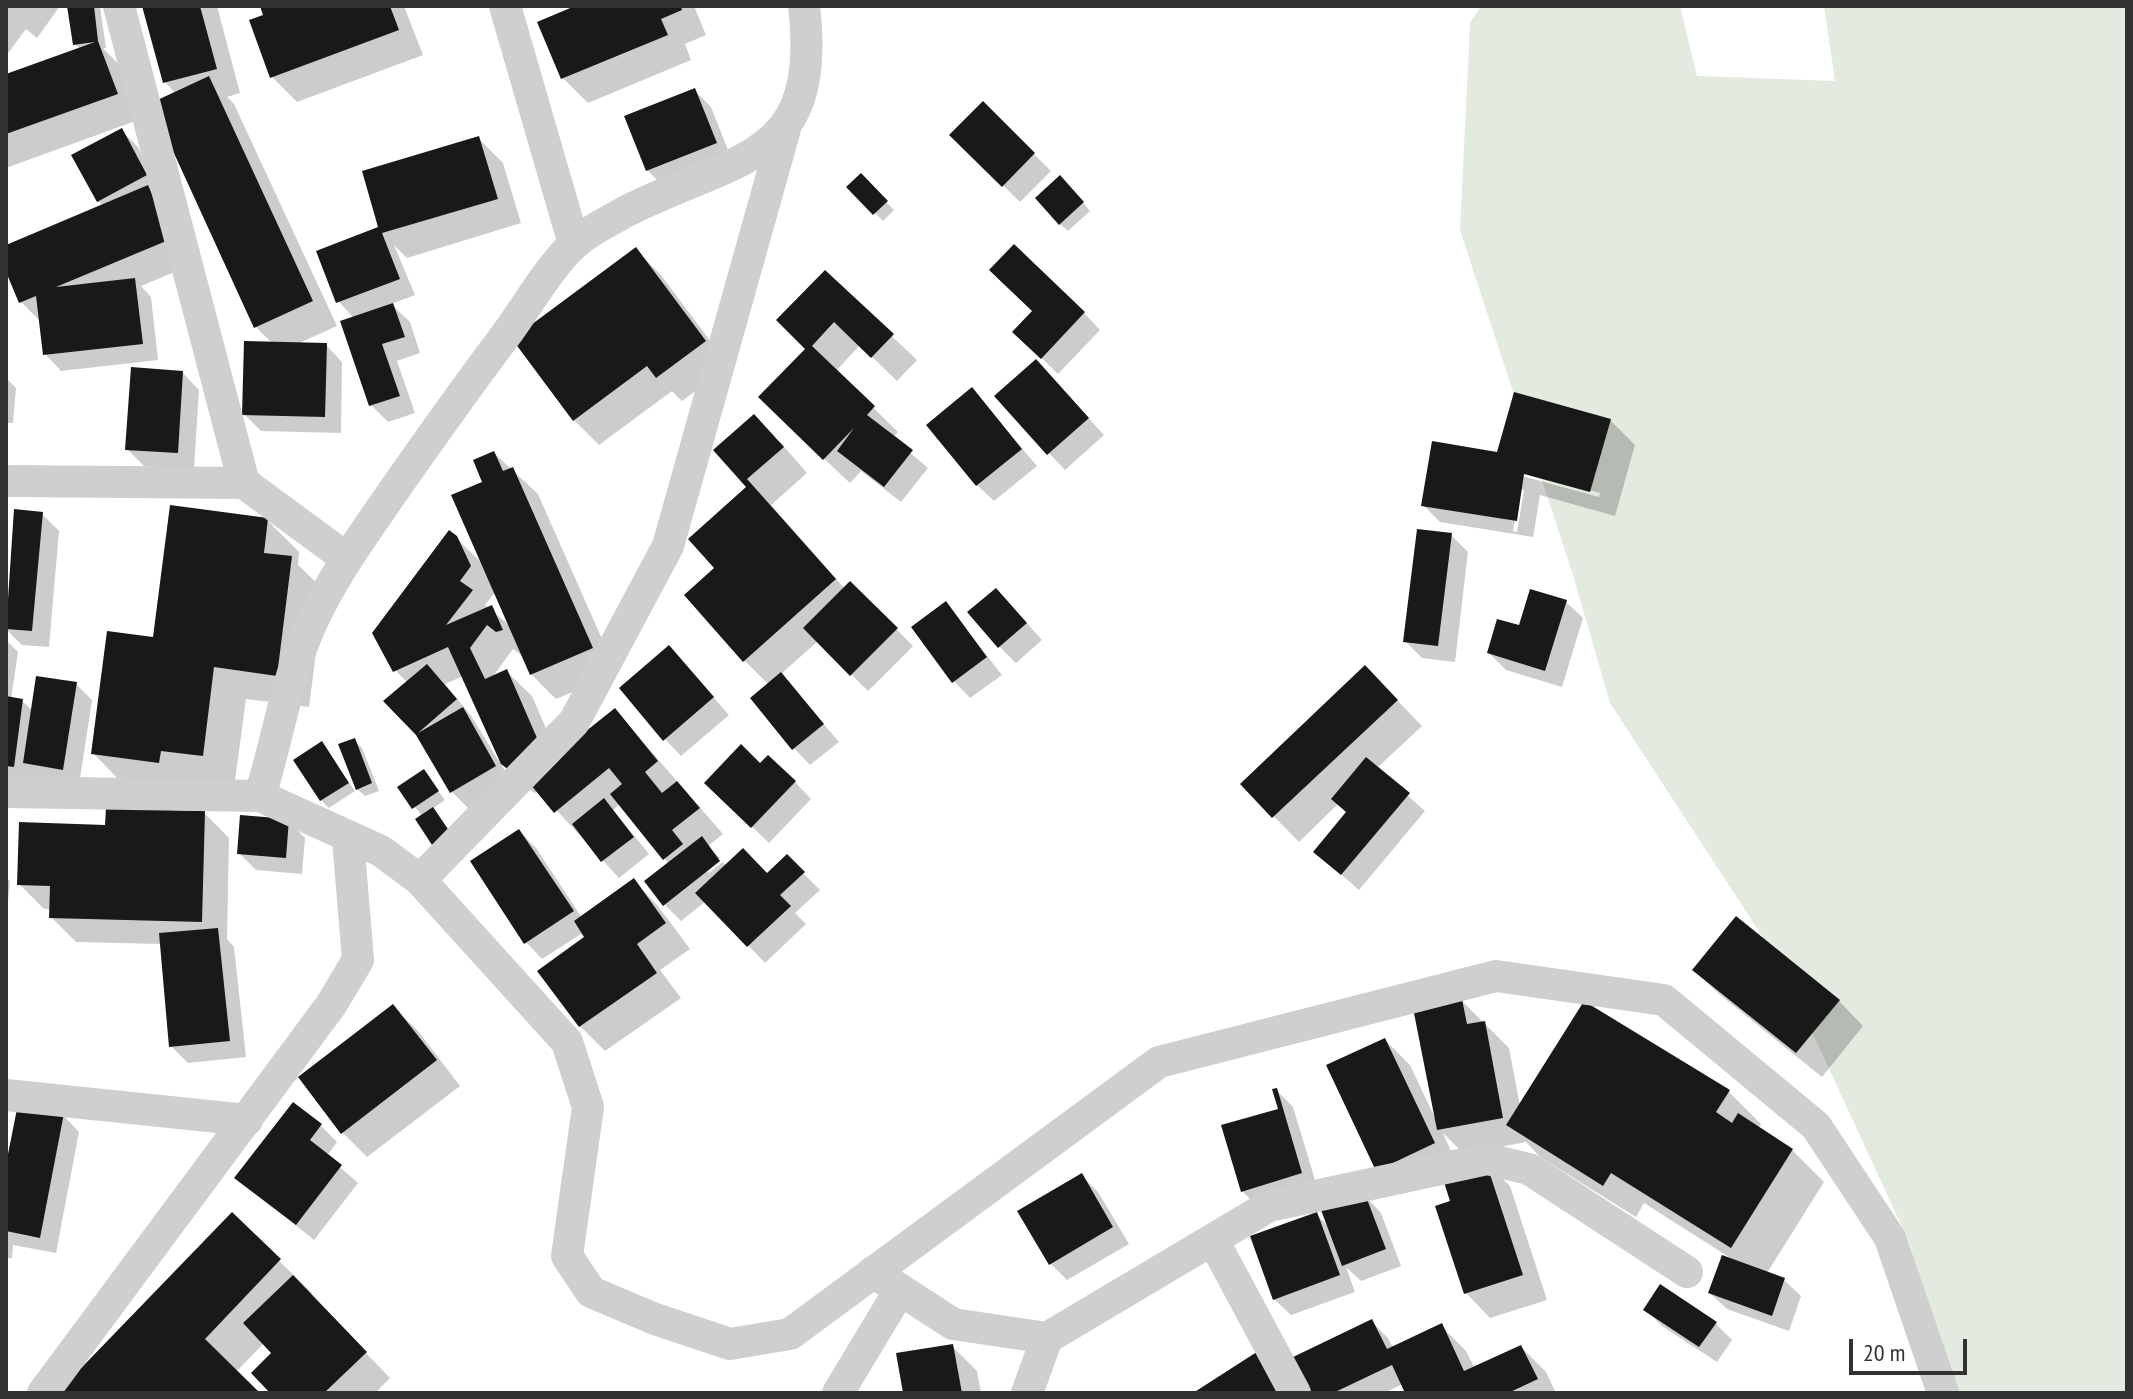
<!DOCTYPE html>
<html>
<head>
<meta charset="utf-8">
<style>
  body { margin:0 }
  #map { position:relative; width:2133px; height:1399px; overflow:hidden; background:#fff; font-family:"PT Sans Narrow",sans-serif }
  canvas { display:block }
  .frame { position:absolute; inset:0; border:8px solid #323232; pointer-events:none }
  .scale { position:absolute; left:1849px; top:1339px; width:118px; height:36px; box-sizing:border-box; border:4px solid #323232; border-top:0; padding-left:10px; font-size:24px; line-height:28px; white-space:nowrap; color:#323232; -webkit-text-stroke:6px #fff; paint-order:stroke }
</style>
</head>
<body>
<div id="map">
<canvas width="2133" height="1399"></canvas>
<div class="frame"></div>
<div class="scale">20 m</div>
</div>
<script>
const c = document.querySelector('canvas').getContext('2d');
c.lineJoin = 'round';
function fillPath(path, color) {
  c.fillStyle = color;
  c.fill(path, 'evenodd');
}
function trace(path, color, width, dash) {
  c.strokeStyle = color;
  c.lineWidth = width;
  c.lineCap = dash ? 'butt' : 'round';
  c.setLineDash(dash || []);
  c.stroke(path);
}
fillPath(new Path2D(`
  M1481,6H1680L1697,76L1835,81L1824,6H2127V1393H1944L1910,1244L1781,965L1610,703L1573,575L1460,230L1470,23Z`), '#e3eadf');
fillPath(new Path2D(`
  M6,6H60L37,38L26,29L6,56Z
  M69,6L100,7L106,48H103L122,68L141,119L6,168V76L80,49L75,44Z
  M144,6H217L240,93L227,97L234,104L337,326L297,344L326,345L342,362L341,433L261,431L244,414L273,344L256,327L176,94L165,82Z
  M262,6H404L423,55L297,102L272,77Z
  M580,6H694L706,35L685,44L691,60L588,103L563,78Z
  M694,90L711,107L732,160L664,187L647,170Z
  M983,104L1051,171L1020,202L952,135Z
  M122,131L138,147L194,264L141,286L151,297L158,360L61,371L45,354L41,322L21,302L6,267V248L103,206L98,201Z
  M478,138L503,163L521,223L407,258L394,245L415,295L391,304L410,322L420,353L397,361L415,413L388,422L371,405L343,323L355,319L338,301L381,228Z
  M861,176L894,210L883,221L849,187Z
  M1068,185L1090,211L1068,231L1060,224Z
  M636,250L661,275L729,366L682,401L672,391L599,445L574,420L515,340Z
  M825,273L917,360L897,381L860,345L836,371L898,432L893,438L928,468L901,502L861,471L850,483L785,422L808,349Z
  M1084,313L1100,330L1058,374L1015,332Z
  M183,373L199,390L194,469L144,466L127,449Z
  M6,378L16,388L13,423H6Z
  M1052,378L1104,435L1065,470L1049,453Z
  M972,390L1037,466L994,501L977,485Z
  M1610,420L1635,445L1615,516L1540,495L1533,537L1440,522L1423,505L1499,454ZM1522,471L1600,493L1599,497L1522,476ZM1520,490H1524L1517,532L1513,531Z
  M779,441L807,473L771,505L845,589L850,583L913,646L868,691L818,641L781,674L839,742L810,765L794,748L769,685L744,660L716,569L749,488L716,450Z
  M494,453L538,494L617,673L556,699L531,674L524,657L513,649L491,679L507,672L532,696L558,756L615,710L723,834L708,846L720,858L706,870L709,873L723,862L726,866L767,875L787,857L820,890L795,913L806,924L765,963L706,901L681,921L664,904L669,864L620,804L613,810L649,854L619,878L538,790L535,793L529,789L499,760L512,784L469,809L452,792L418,734L408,683L395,670L456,538L484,565L485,483ZM495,592L510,626L485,605ZM463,676L501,759L498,760L472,717L445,684Z
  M16,511L42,514L59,531L49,647L22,645L6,629Z
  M267,520L299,552L298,565L324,590L309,707L246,699L234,788L125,786L93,753L155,639Z
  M1451,535L1468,552L1455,662L1422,658L1405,641Z
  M1566,602L1583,618L1562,687L1506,670L1489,653L1520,628Z
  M946,604L1002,675L970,698L954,681Z
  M1012,607L1042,640L1016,663L999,646Z
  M6,640L18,652L11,699L22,701L33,711L76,684L92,700L79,785L6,787Z
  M685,665L729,715L681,756L665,739Z
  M1390,693L1422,726L1377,768L1425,811L1359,890L1316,852L1348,813L1338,804L1299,842L1242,784Z
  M354,740L362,748L379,791L365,796L357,789Z
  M322,744L355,791L329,808L321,800Z
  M760,766L795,782L811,799L769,843L724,800Z
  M423,771L445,800L432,809L458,844L422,816L400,788Z
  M204,813L229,838L227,939L234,947L246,1057L188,1063L171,1046L162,944L76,942L51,917V909H44L19,884L107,827Z
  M288,821L305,838L302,874L256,870L239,853Z
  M519,831L536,848L582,918L634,881L658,906L690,949L660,970L681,998L605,1051L580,1026L587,937L584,932L542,959L526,942Z
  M6,878L10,881L6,922Z
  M1694,970L1839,1001L1863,1026L1822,1077L1719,994Z
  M1462,1001L1509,1048L1520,1106L1729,1092L1761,1124L1758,1129L1792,1150L1824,1182L1767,1273L1784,1280L1801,1296L1789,1331L1727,1309L1710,1293L1732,1259L1644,1203L1636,1217L1540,1157L1526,1142L1464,1154L1443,1133L1459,1170L1485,1161L1510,1186L1547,1300L1490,1318L1466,1293L1453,1203L1444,1175L1403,1194L1378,1169L1385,1040L1410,1065L1435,1118Z
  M393,1007L418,1031L460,1086L367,1157L343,1133Z
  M1276,1090L1293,1107L1318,1190L1259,1208L1242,1191L1280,1110Z
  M63,1115L79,1132L56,1253L13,1245L12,1258H6V1167Z
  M321,1126L337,1142L327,1156L358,1183L314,1240L237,1178Z
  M1082,1176L1098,1192L1129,1244L1067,1280L1050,1263Z
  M1365,1196L1381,1213L1401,1266L1361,1281L1346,1267L1355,1292L1291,1315L1274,1299L1316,1214L1331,1229Z
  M232,1215L312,1293L310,1295L390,1378L375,1393H273L274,1353L264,1343L236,1372L258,1393H60Z
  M1645,1309L1715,1323L1732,1340L1717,1362L1662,1326Z
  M1372,1322L1388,1338L1393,1348L1441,1326L1466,1351L1475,1369L1521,1347L1546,1372L1556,1393H1407L1403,1384L1384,1393H1310Z
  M952,1346L977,1371L981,1393H905Z`), '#0003');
fillPath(new Path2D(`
  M67,6H94L98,41L118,94L6,134V74L95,42L73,45Z
  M142,6H200L217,69L163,83Z
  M260,6H390L399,30L270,78L249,20L263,15Z
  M575,6H681L682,10L661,19L668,35L561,79L537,22Z
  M209,76L313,301L254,328L151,103Z
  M695,88L717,143L646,171L624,116Z
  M983,101L1035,153L1002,187L949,135Z
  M122,128L147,175L97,202L71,155Z
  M479,136L498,199L382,233L400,279L336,303L316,251L378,227L362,171Z
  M861,173L888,201L873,215L846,187Z
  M1060,175L1084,202L1059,225L1035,198Z
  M148,185L171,239L56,287L135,278L143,344L43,355L36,296L19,303L6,272V245Z
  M1014,244L1085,312L1041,359L1012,332L1032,311L989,270Z
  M636,247L706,341L656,378L647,366L573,421L512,339Z
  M825,270L894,334L871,358L834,322L812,346L875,406L867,415L913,450L884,487L837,451L854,428L823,460L758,397L805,349L776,320Z
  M393,303L405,337L382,344L400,396L369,406L340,321Z
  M244,341L327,343L325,417L242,415Z
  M1036,359L1089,418L1047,455L994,396Z
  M131,367L183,371L178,453L125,450Z
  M972,387L1022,449L976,486L926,425Z
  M1514,392L1611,419L1590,492L1524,474L1517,521L1421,506L1432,441L1497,452Z
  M754,414L784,447L747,479L836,579L743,662L684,595L714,568L688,539L746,487L713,450Z
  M494,451L503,471L513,467L593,648L530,675L451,495L482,482L473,460Z
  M170,505L268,518L264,553L292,556L277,676L214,667L203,756L161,751L159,763L91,754L107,631L153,637Z
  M14,509L43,512L32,631L6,629Z
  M1417,529L1452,533L1438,646L1403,642Z
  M449,530L457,536L471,566L460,581L473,590L446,625L492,605L503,630L496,632L487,625L470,648L485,679L507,669L537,738L509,770L501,764L448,647L393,672L372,633Z
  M850,581L898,628L850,676L803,628Z
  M996,588L1027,623L998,648L967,612Z
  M1530,589L1567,600L1545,671L1487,653L1497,619L1519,625Z
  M946,601L987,657L952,683L911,627Z
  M669,645L714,697L663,741L619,688Z
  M427,664L457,699L418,733L463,707L496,766L450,793L416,735L383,701Z
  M1365,665L1398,700L1272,818L1240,784Z
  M781,672L824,724L792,750L750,698Z
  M36,676L77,682L63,770L23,763Z
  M6,696L23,699L14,767L6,766Z
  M615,708L658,761L645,772L662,793L677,781L700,808L672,830L683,844L663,860L610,794L622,784L609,768L554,813L526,779Z
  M355,738L372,783L356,790L338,744Z
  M322,741L349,783L320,801L293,760Z
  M741,744L760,763L768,755L796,781L751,828L704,783Z
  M1366,757L1410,793L1341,875L1313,852L1346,812L1331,799Z
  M424,769L439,791L412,809L397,787Z
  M604,798L634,837L601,862L572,824Z
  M433,807L452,835L434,848L415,819Z
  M106,808L205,811L202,922L49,918L50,886L17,885L19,822L105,825Z
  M240,815L289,819L286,858L237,854Z
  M519,829L574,911L524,944L470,861Z
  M702,836L720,861L663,906L644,881Z
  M743,848L767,873L787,854L805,872L780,895L791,906L747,947L695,893Z
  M634,878L666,923L637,944L657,973L579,1027L537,971L584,937L574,921Z
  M1736,916L1840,1000L1796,1053L1692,970Z
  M218,928L230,1041L169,1047L159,933Z
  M1462,999L1467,1024L1485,1021L1503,1118L1437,1130L1413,1008Z
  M1584,1001L1730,1090L1716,1112L1732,1123L1738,1113L1793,1149L1731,1248L1611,1173L1603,1186L1506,1125Z
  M393,1004L437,1060L341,1134L298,1077Z
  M1385,1038L1435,1143L1376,1171L1326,1065Z
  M1277,1088L1302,1173L1241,1192L1221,1125L1278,1109L1272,1089Z
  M293,1102L322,1124L310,1140L342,1165L296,1225L234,1178Z
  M18,1104L64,1113L40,1238L6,1231V1164Z
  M1485,1159L1523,1275L1464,1294L1435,1206L1450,1201L1441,1173Z
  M1082,1173L1113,1227L1049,1265L1017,1211Z
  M1365,1194L1386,1249L1342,1266L1321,1210Z
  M232,1212L281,1259L205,1339L260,1393H57Z
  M1317,1212L1340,1275L1273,1300L1250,1236Z
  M1722,1255L1785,1278L1772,1316L1708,1293Z
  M293,1275L367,1352L324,1393H270L251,1373L271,1353L243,1323Z
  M1660,1284L1717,1322L1699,1347L1643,1310Z
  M1372,1319L1387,1349L1442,1323L1464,1371L1521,1345L1538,1379L1508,1393H1405L1392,1365L1333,1393H1308L1291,1358Z
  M953,1344L962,1393H903L896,1353Z
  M1263,1348L1293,1393H1193Z`), '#191919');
trace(new Path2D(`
  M119,6L244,483L346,558
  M505,6L574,244
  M6,481L244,483
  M6,792L260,796L381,851L420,880L567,1042L588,1107L567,1256L591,1292L655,1319L730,1344L790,1334L1159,1062L1496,976L1664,1000L1816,1126L1890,1238L1943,1393
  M260,796C278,738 287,676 312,622C333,576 363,535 392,493C429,440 466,388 505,336C526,308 549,267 574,244C588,231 609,221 625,212C738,154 822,164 804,6
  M420,880L574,722L668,546L785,129
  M6,1095L247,1120
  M1213,1240L1295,1393
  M873,1272L953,1324L1047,1338L1269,1206L1487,1159L1529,1169L1687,1272
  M43,1393L331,1005L358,960L348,839
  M838,1393L900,1290
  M1027,1393L1047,1338`), '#cfcfcf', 32);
</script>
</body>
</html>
